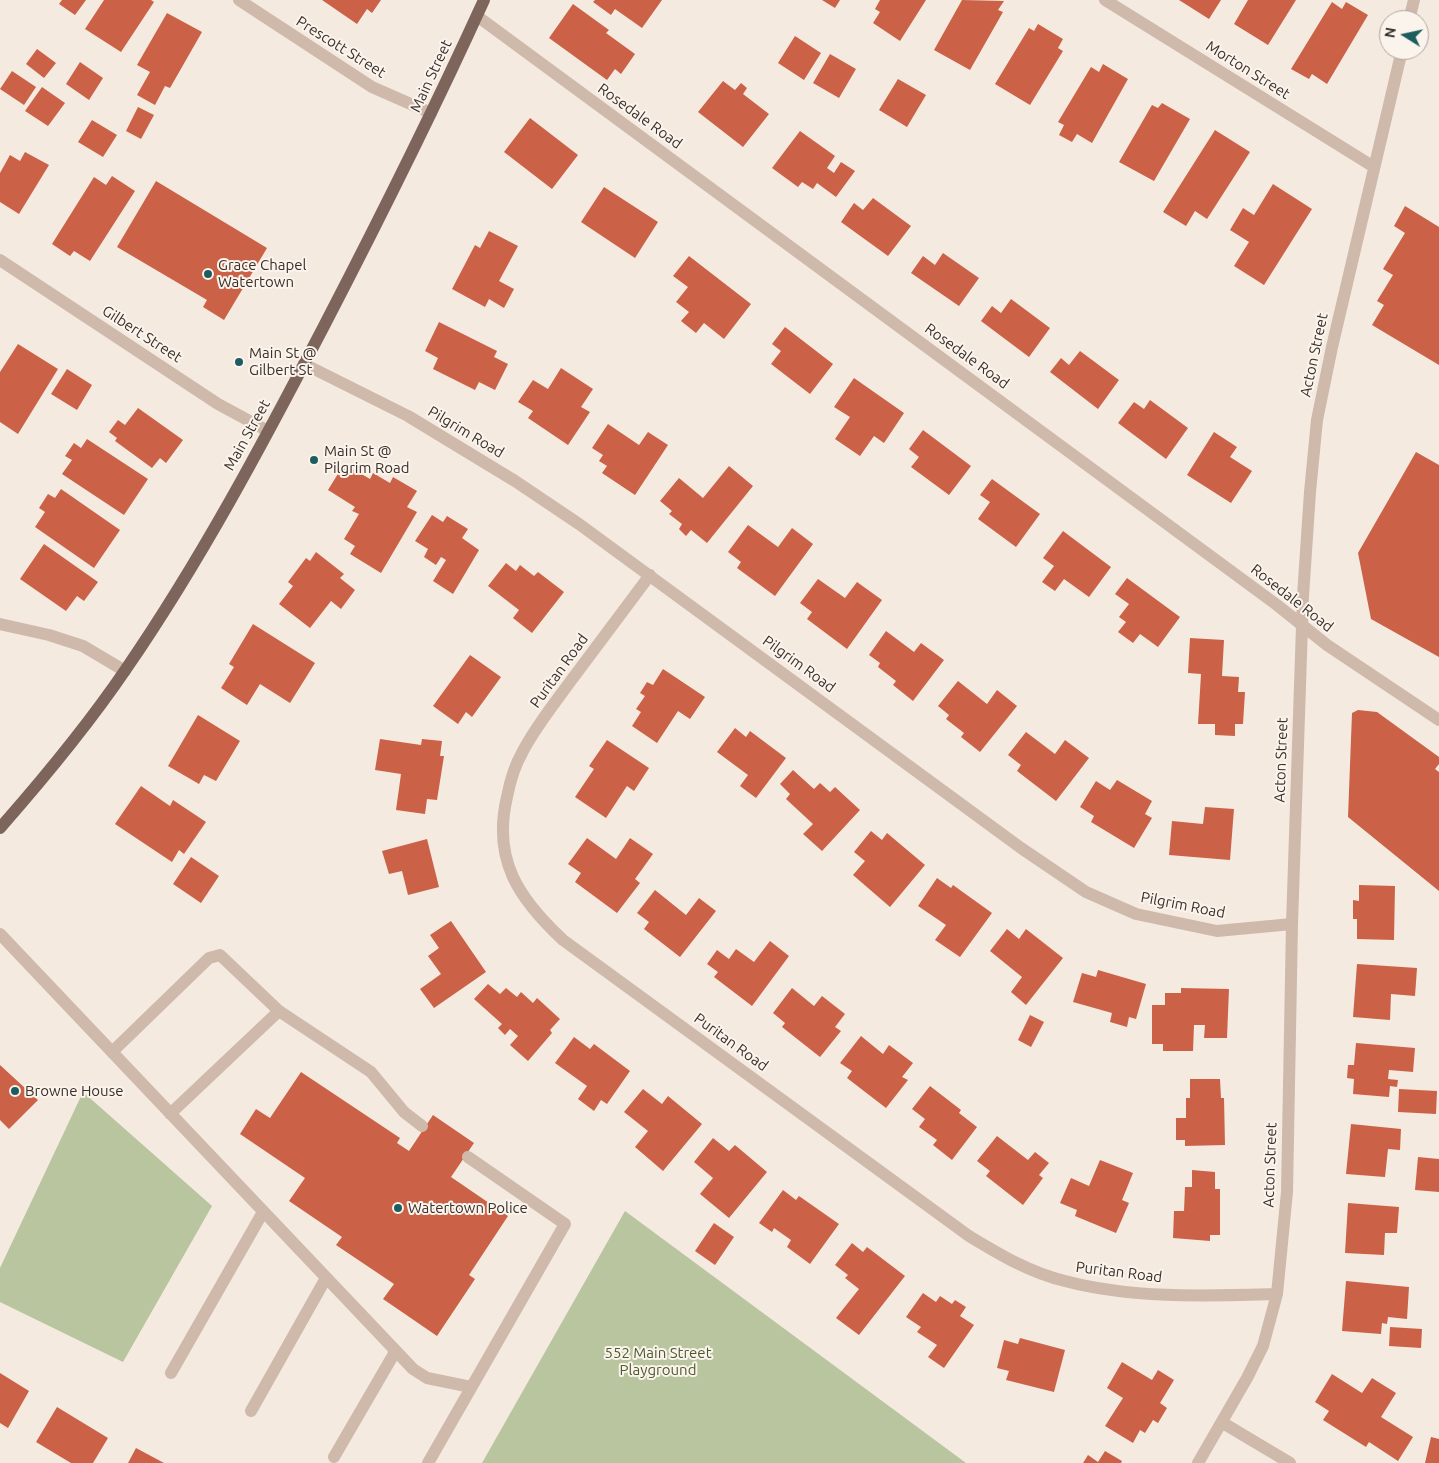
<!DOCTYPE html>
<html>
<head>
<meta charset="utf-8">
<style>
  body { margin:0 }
  #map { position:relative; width:1439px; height:1463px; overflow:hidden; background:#f4eae0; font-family:Ubuntu,sans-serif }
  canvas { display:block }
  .north { position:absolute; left:1379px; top:10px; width:50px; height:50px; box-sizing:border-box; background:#fbf4ed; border:1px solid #aea59f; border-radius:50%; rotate:280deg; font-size:14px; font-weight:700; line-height:20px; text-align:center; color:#3b2f2a }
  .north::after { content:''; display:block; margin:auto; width:18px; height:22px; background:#1d5d5f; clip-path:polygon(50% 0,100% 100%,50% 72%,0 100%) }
</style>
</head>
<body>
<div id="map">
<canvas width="1439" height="1463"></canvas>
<div class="north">N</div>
</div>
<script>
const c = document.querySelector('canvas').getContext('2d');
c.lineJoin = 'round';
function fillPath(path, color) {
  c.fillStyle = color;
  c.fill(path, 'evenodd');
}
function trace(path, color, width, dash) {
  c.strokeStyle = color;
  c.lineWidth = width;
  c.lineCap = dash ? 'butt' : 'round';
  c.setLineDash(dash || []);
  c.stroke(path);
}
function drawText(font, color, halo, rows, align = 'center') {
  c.font = font + ' Ubuntu,sans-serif';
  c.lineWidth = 4;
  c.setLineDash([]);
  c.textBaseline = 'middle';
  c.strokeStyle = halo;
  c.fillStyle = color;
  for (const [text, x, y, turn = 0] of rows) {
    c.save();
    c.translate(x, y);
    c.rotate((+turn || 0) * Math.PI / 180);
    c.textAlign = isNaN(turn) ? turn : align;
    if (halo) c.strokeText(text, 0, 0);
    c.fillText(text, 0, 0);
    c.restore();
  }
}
fillPath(new Path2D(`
  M83,1092L212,1206L123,1362L0,1302V1268Z
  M625,1211L966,1463H482Z`), '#b9c59f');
fillPath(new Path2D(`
  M62,0H86L75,15L59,4Z
  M104,0H151L154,2L121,52L85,29Z
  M322,0H381L372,13L367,9L357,24Z
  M595,0H662L642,28L615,9L611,15L593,2Z
  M822,0H840L835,8Z
  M880,0H926L900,41L873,23L880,12L875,9Z
  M962,0L1004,1L998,10L1003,12L970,70L934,50Z
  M1179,0H1221L1209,19Z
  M1248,0H1296L1268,45L1234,24Z
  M1332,2L1342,9L1346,2L1368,15L1327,84L1312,74L1309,79L1291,69Z
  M573,4L609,30L606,33L635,54L621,74L615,69L607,80L549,38Z
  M167,13L202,32L170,88L165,86L155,105L137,95L150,72L137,65Z
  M1038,24L1063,39L1058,48L1063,51L1030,105L995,84L1029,28L1034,31Z
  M795,36L821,53L804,80L778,63Z
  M37,49L56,63L44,78L26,64Z
  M830,54L856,69L839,98L813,83Z
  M80,62L103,78L89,100L66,84Z
  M1103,64L1128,79L1092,143L1077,134L1072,142L1059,135L1064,125L1058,122L1091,67L1099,72Z
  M12,71L36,87L24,105L0,89Z
  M898,79L926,95L907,127L879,110Z
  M723,81L735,90L741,83L747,88L743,94L769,114L743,147L698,112Z
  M42,87L65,103L48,126L25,111Z
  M1162,103L1190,119L1154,181L1119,162L1152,105L1158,108Z
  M138,107L154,115L141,139L126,131Z
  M530,118L578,155L552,189L504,152Z
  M92,120L117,135L103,157L78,142Z
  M1215,130L1250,152L1207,219L1195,211L1186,226L1163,212Z
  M800,131L835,156L827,168L834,173L841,162L855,171L836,197L817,183L813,189L802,182L798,187L772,168Z
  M25,152L49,165L19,214L0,202V173L10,155L20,161Z
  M112,176L135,191L90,261L74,251L70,256L52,244L94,177L106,185Z
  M156,181L267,248L224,320L203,307L207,300L117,247Z
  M1273,184L1312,209L1264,285L1234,266L1249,242L1230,230L1243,208L1254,215Z
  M604,187L658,222L635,258L581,222Z
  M873,198L911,226L888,256L841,222L854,203L863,210Z
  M1405,206L1439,227V365L1372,325L1384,305L1377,301L1393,275L1383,269L1405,233L1394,226Z
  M489,231L518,246L499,281L514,289L504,308L489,299L485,307L452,289L475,245L480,248Z
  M943,253L979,278L959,306L911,273L923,256L935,265Z
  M689,256L751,304L724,339L704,323L696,333L681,321L689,312L676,302L688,287L673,276Z
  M1011,299L1050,328L1029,357L981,321L992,306L1001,313Z
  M439,322L497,351L494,357L508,364L495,390L479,382L475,390L433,369L438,358L425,351Z
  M785,327L833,364L810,394L771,364L781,351L772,344Z
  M18,344L58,369L18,434L0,422V372Z
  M1080,351L1119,380L1098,409L1050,372L1061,358L1069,365Z
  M561,368L593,389L581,407L590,412L568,445L528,418L533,411L518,402L533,380L548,389Z
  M67,369L92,385L77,410L51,394Z
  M854,378L904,413L884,443L874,436L860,456L835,439L850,417L834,407Z
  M1150,400L1188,428L1166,459L1118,423L1134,402L1144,409Z
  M138,408L183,440L166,463L160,458L152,468L115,441L117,438L109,432L118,420L125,425Z
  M608,424L639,445L648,432L668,445L635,495L602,473L607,466L599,461L603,455L592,448Z
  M923,430L971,466L949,495L911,467L919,457L909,449Z
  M1214,432L1237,447L1230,457L1252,471L1231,503L1187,475Z
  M87,439L148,479L124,515L62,474L72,460L65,456L74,443L81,448Z
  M1416,452L1439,465V657L1371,619L1358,553Z
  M344,464L370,479L373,473L390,483L393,477L417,491L407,507L417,512L381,573L350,554L355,546L344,539L359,514L352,511L355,507L328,490Z
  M729,466L753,486L707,543L691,530L686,536L679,529L682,524L669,514L672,511L660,501L679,478L703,498Z
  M992,479L1040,514L1016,547L978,519L990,502L980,495Z
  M61,489L120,530L94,568L35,527L45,512L39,508L48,494L55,498Z
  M432,515L443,522L447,516L468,529L462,538L479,550L453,594L433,581L446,560L441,557L436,565L424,557L428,549L415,541Z
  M748,525L778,547L792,528L813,544L775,596L737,568L741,562L728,552Z
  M1063,531L1111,567L1089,597L1064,579L1055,591L1042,582L1054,566L1043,558Z
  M44,544L98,582L84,601L77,596L66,611L20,579Z
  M316,552L344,574L340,578L355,590L341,609L331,601L310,628L279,604L293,586L288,582L306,558L310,561Z
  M506,563L516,571L520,565L534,576L538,572L564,592L532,633L513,618L519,610L488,586Z
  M1127,578L1180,617L1158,647L1140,634L1133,643L1118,632L1126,622L1119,617L1129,604L1115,594Z
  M818,579L845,598L857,582L882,600L847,649L807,619L812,612L800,603Z
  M253,624L315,663L290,703L260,684L247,705L221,688L234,667L229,664Z
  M886,631L914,652L921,643L944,660L913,701L893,685L896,681L878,667L880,663L869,655Z
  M1190,638L1224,640L1222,676L1239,677L1238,692H1245L1243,724H1235V736L1215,735V724H1198L1201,674L1188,673Z
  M470,655L501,677L472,717L466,712L458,724L433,706Z
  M663,669L705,697L690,719L678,711L657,743L632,726L641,712L636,709L645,696L640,693L647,682L653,685Z
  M958,681L987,704L997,690L1017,706L980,752L961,737L964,733L946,719L949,715L938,706Z
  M1358,710L1377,712L1439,757V764L1435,769L1439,772V891L1348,817L1352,713Z
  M198,715L240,741L216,781L204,775L199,784L168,766Z
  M735,728L746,737L750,731L786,758L756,798L740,786L748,775L717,752Z
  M1026,732L1055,754L1065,740L1089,758L1056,801L1017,771L1021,765L1008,755Z
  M380,739L421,745L422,739L442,741L440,756H444L437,800L427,799L425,814L396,810L401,774L375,770Z
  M607,740L649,768L634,791L627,786L606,818L575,797L594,769L589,766Z
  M793,770L814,789L820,783L830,792L835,787L860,810L822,851L803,834L813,824L786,799L790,794L780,784Z
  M1117,780L1152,801L1145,814L1152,818L1134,848L1091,822L1094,816L1080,807L1096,781L1110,790Z
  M141,786L170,806L173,800L206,822L184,854L179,850L172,862L115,824Z
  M1205,807L1234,809L1230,860L1169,855L1172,821L1203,824Z
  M871,831L882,840L887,833L925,865L890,907L853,875L865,861L854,852Z
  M587,838L616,859L630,838L653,854L635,879L640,883L617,913L575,882L581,873L568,864Z
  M427,839L439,887L408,895L402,871L389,874L382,851Z
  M191,857L219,876L201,903L173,884Z
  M937,878L951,888L953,885L992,913L960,957L935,940L946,925L918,906Z
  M1359,885L1395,886L1394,940L1357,939V919H1353V900L1359,901Z
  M655,890L686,915L699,898L716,911L680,957L644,929L649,922L637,913Z
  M451,921L486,972L434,1008L420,989L441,974L428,956L439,948L430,935Z
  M1007,929L1019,939L1026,929L1063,958L1026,1005L1011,992L1022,977L990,951Z
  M770,941L789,956L752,1006L714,977L718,972L707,964L717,950L729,959L736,949L754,962Z
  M1357,964L1417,968L1415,996L1391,994L1390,1020L1353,1017Z
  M1098,970L1146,984L1136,1019L1129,1017L1127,1027L1110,1022L1112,1013L1073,1002L1082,973L1096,977Z
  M488,984L500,994L506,988L517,997L521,992L533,1003L537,998L560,1019L550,1030L552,1033L528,1061L510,1045L518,1036L510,1029L505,1035L498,1028L502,1024L474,999Z
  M792,988L814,1006L822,996L845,1014L835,1027L841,1031L820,1057L782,1027L785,1023L773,1013Z
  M1181,988L1229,989L1227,1038H1204L1205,1025H1194L1193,1051H1163V1044H1152V1005H1165V993H1181Z
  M1030,1015L1044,1022L1031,1047L1018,1040Z
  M861,1036L883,1054L889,1045L913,1063L902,1077L908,1080L886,1108L847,1078L852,1071L840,1063Z
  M574,1037L590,1049L594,1044L630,1071L607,1104L601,1100L594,1111L578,1099L587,1086L555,1063Z
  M1356,1043L1415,1048L1413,1072L1389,1070L1388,1079L1398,1080L1397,1087L1390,1086L1389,1097L1353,1094L1354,1079L1347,1078L1348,1065H1354Z
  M0,1065L38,1100L9,1129L0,1120Z
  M301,1072L400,1138L397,1143L409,1151L433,1115L474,1143L451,1177L508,1216L469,1275L475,1279L437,1336L383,1299L394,1284L336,1245L342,1237L289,1201L305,1178L240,1134L256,1109L270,1118Z
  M1190,1079H1220L1221,1098H1224L1225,1145L1185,1146V1140H1176V1118H1186V1098H1190Z
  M930,1086L961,1110L959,1113L977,1127L952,1160L933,1145L937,1140L919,1127L925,1119L912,1109Z
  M643,1089L662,1104L668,1096L702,1124L663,1171L635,1147L648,1131L624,1112Z
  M1399,1089L1437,1091L1436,1114L1398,1112Z
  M1351,1124L1401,1129L1400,1150L1388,1149L1385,1177L1346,1174Z
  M997,1136L1028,1160L1035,1152L1049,1163L1039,1175L1043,1178L1023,1205L986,1176L990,1171L977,1161Z
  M713,1138L729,1151L735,1145L767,1172L729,1218L700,1194L713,1178L694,1162Z
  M1418,1157L1439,1159V1192L1415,1190Z
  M1100,1160L1133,1173L1122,1200L1129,1203L1116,1233L1075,1216L1077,1210L1060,1203L1071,1178L1089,1186Z
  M1192,1170L1215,1172V1189H1220V1235H1210V1241L1173,1238L1174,1211H1184L1185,1187H1192Z
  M783,1190L796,1200L799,1196L839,1224L810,1264L787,1247L791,1240L774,1228L772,1232L759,1223Z
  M1348,1203L1399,1207L1397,1233H1385L1384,1255L1345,1253Z
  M714,1223L734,1237L715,1265L695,1251Z
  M852,1243L863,1252L867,1247L905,1276L859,1335L836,1318L859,1289L845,1278L848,1275L835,1265Z
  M1346,1281L1409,1287L1407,1319L1388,1317L1387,1324L1382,1323L1381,1334L1342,1331Z
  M923,1293L936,1302L940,1296L952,1304L955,1300L966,1307L960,1316L974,1325L944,1368L928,1357L937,1345L917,1332L921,1327L906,1317Z
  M1390,1327L1422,1329L1421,1348L1389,1346Z
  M1020,1338L1065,1350L1054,1392L1006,1380L1009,1371L997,1368L1004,1340L1018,1344Z
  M1122,1362L1152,1380L1158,1370L1174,1380L1160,1403L1167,1408L1158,1423L1153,1420L1145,1433L1140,1430L1133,1443L1105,1426L1123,1398L1107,1388Z
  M0,1373L29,1391L8,1428L0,1423Z
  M1332,1374L1362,1393L1372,1378L1396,1393L1381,1417L1413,1437L1398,1461L1369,1442L1366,1447L1323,1420L1329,1411L1315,1402Z
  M57,1407L108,1438L93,1463H71L36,1442Z
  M1431,1437L1439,1439V1463H1425Z
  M136,1448L164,1463H128Z
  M1105,1451L1122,1461L1121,1463H1083L1088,1455L1098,1462Z`), '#cb6247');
trace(new Path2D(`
  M0,934L413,1369L427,1378L471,1387
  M112,1052L209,958L220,955L279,1011L371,1072L404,1112L422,1126
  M170,1114L279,1011
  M171,1373L263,1212
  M251,1411L326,1278
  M334,1457L395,1352
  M428,1463L565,1224L468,1157`), '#ceb9ab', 12);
trace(new Path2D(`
  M239,0L372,87L431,113
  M1105,0L1374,167
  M477,16L1277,605L1327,645L1439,720
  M1409,20L1414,0
  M0,260L218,404L268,431
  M304,364L408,416L515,481L579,524L1021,848L1086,892L1136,914L1217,931L1292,924
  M650,575C623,611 597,646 570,682C554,704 536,726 523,751C515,765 510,781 507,797C492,860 519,899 563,940L969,1236C999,1254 1030,1273 1065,1281C1133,1299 1207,1296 1277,1294
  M0,624L49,635L83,646L125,671
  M1223,1423L1290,1463
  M1198,1463L1247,1378L1263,1346L1277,1294L1287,1192L1292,924L1303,596L1310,492L1317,420L1332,347L1402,50`), '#ceb9ab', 12);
trace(new Path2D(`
  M0,828C44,778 88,725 126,669C201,560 263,443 324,326C380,218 434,110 484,0`), '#7d655b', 12);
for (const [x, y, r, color] of [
  [208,274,5,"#1d5d5f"],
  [239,362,5,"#1d5d5f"],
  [314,460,5,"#1d5d5f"],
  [15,1091,5,"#1d5d5f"],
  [398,1208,5,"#1d5d5f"]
]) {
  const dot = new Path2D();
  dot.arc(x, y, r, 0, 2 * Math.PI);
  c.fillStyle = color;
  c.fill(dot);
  trace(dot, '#fbf4ed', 2);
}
drawText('15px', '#3b2f2a', '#fbf4ed', [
  ["Prescott Street",341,47,32],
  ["Morton Street",1248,70,32],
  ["Main Street",431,76,-65],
  ["Rosedale Road",640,116,36],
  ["Gilbert Street",142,334,33],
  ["Acton Street",1314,355,-78],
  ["Rosedale Road",967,356,36],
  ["Pilgrim Road",466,432,31],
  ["Main Street",247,435,-61],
  ["Rosedale Road",1292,598,38],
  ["Pilgrim Road",799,664,36],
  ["Puritan Road",559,671,-54],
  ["Acton Street",1281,760,-88],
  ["Pilgrim Road",1183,905,11],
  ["Puritan Road",731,1042,36],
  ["Acton Street",1270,1165,-88],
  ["Puritan Road",1119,1272,7]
]);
drawText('15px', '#3b2f2a', '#fbf4ed', [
  ["Grace Chapel",218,265],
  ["Watertown",218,282],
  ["Main St @",249,353],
  ["Gilbert St",249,370],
  ["Main St @",324,451],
  ["Pilgrim Road",324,468],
  ["Browne House",25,1091],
  ["Watertown Police",408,1208]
], 'left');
drawText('15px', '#4c5b2d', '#fbf4ed', [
  ["552 Main Street",658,1353],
  ["Playground",658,1370]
]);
</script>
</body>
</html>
